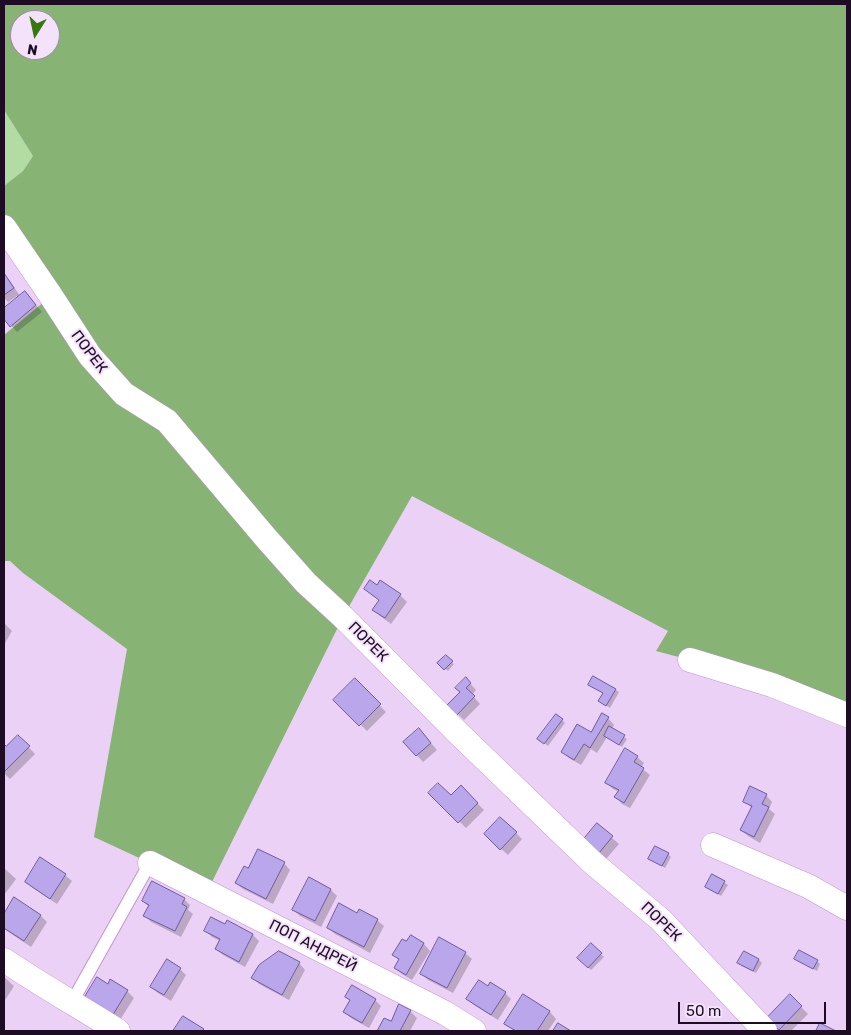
<!DOCTYPE html>
<html>
<head>
<meta charset="utf-8">
<style>
  body { margin:0 }
  #map { position:relative; width:851px; height:1035px; overflow:hidden; background:#ecd1f7; font-family:Rubik,sans-serif }
  canvas { display:block }
  .frame { position:absolute; inset:0; border:5px solid #1d0c23; pointer-events:none }
  .north { position:absolute; left:10px; top:10px; width:50px; height:50px; box-sizing:border-box; background:#f4e2fb; border:1px solid #9e8ca5; border-radius:50%; rotate:190deg; font-size:14px; font-weight:700; line-height:20px; text-align:center; color:#1d0c23 }
  .north::after { content:''; display:block; margin:auto; width:18px; height:22px; background:#387610; clip-path:polygon(50% 0,100% 100%,50% 72%,0 100%) }
  .scale { position:absolute; left:678px; top:1002px; width:148px; height:22px; box-sizing:border-box; border:2px solid #1d0c23; border-top:0; padding-left:6px; font-size:15px; line-height:18px; white-space:nowrap; color:#1d0c23; -webkit-text-stroke:4px #f4e2fb; paint-order:stroke }
</style>
</head>
<body>
<div id="map">
<canvas width="851" height="1035"></canvas>
<div class="frame"></div>
<div class="north">N</div>
<div class="scale">50 m</div>
</div>
<script>
const c = document.querySelector('canvas').getContext('2d');
c.lineJoin = 'round';
function fillPath(path, color) {
  c.fillStyle = color;
  c.fill(path, 'evenodd');
}
function trace(path, color, width, dash) {
  c.strokeStyle = color;
  c.lineWidth = width;
  c.lineCap = dash ? 'butt' : 'round';
  c.setLineDash(dash || []);
  c.stroke(path);
}
function drawText(font, color, halo, rows, align = 'center') {
  c.font = font + ' Rubik,sans-serif';
  c.lineWidth = 4;
  c.setLineDash([]);
  c.textBaseline = 'middle';
  c.strokeStyle = halo;
  c.fillStyle = color;
  for (const [text, x, y, turn = 0] of rows) {
    c.save();
    c.translate(x, y);
    c.rotate((+turn || 0) * Math.PI / 180);
    c.textAlign = isNaN(turn) ? turn : align;
    if (halo) c.strokeText(text, 0, 0);
    c.fillText(text, 0, 0);
    c.restore();
  }
}
fillPath(new Path2D(`
  M4,110L33,156L23,171L4,186Z`), '#b2dca1');
fillPath(new Path2D(`
  M4,4H847V715L690,660L656,651L668,631L412,496L343,617L207,892L150,863L94,837L127,649L23,573L10,561H4V335L51,296L4,227V186L23,171L33,156L4,110ZM20,20H50V50H20Z`), '#87b375');
fillPath(new Path2D(`
  M4,275L10,281L20,296L31,299L42,312L17,332L4,317V310L19,297L17,296L8,302L4,298Z
  M381,582L400,595L407,602L391,624L380,616L374,610L380,601L372,595L365,589L378,587Z
  M4,623L12,631L4,645Z
  M446,656L454,664L448,671L439,663Z
  M594,677L616,690L619,692L610,708L600,701L604,694L593,687Z
  M466,679L476,690L472,695L480,704L464,720L449,705L461,692Z
  M355,680L386,712L367,731L335,700Z
  M608,718L614,725L612,729L627,739L622,747L607,737L597,753L591,749L581,765L569,758L562,752L591,734Z
  M562,720L565,723L548,746L542,741Z
  M18,736L35,754L10,779L4,773V746L6,748Z
  M425,736L437,750L423,762L405,742Z
  M637,757L644,763L641,768L650,775L630,808L622,804L616,797L619,792L613,789L607,783Z
  M461,787L484,810L466,828L430,793L451,797Z
  M766,795L772,802L769,809L775,814L760,843L748,836L741,830L752,808L744,801Z
  M597,825L619,844L606,859L591,846Z
  M516,833L522,839L508,855L492,841Z
  M668,854L671,857L665,868L653,861L650,859Z
  M284,863L290,870L273,904L243,889L236,883L249,870Z
  M4,868L16,879L4,895Z
  M65,875L72,881L57,904L33,888L26,882Z
  M713,875L728,885L721,896L706,887Z
  M310,879L331,890L337,896L321,927L300,916L294,910Z
  M14,899L41,916L47,922L31,947L4,929V916Z
  M184,899L190,905L188,910L193,914L181,937L151,922L145,916L149,907L143,901Z
  M377,920L384,926L370,953L335,934L328,928Z
  M228,921L253,935L259,941L245,967L223,955L216,949L220,941L212,937L205,930L225,926Z
  M411,936L424,944L430,951L412,980L402,974L395,968L399,961L394,955L407,943Z
  M591,945L604,957L591,970L578,958Z
  M745,952L759,960L762,963L756,973L742,966L739,963Z
  M465,953L472,959L453,993L428,980L421,973Z
  M796,958L817,961L820,964L817,971L798,961Z
  M299,963L305,970L289,1000L259,984L253,978Z
  M180,969L186,975L171,1001L158,993L151,987Z
  M4,977L14,986L4,1002Z
  M111,981L127,991L134,998L118,1023L91,1007Z
  M488,987L505,993L511,999L498,1020L474,1005L468,999Z
  M524,996L550,1012L556,1019L548,1031H514L506,1023Z
  M790,996L808,1014L791,1031H782L769,1018Z
  M346,997L375,1000L381,1006L369,1028L351,1018L344,1012L351,1001Z
  M410,1011L417,1018L410,1031H378L384,1020L391,1023Z`), '#0003');
const building = new Path2D(`
  M4,273L14,288L4,295Z
  M25,291L36,305L10,327L4,319V308Z
  M370,580L377,585L380,580L401,594L385,618L372,610L379,600L364,589Z
  M446,655L453,661L444,670L437,663Z
  M593,676L616,689L606,706L598,701L603,693L588,685Z
  M466,677L471,683L466,688L475,696L457,715L447,705L460,692L455,688Z
  M355,678L381,704L359,726L333,700Z
  M602,713L609,717L590,748L584,744L574,760L561,752L577,724L591,732Z
  M556,714L563,719L544,744L537,739Z
  M609,726L625,735L619,745L604,736Z
  M419,728L431,743L416,756L403,742Z
  M18,735L30,746L4,772V744L6,746Z
  M625,748L638,756L634,762L644,768L624,803L614,797L619,790L605,783Z
  M438,783L451,795L461,785L478,803L458,823L428,793Z
  M750,786L767,794L762,804L769,807L754,837L740,830L752,806L743,802Z
  M500,817L517,832L500,850L484,834Z
  M597,823L613,836L599,853L583,840Z
  M655,846L669,853L662,866L648,859Z
  M258,849L285,862L266,899L235,883L244,866L248,868Z
  M40,857L66,874L50,899L25,882Z
  M712,874L725,881L718,894L705,887Z
  M309,877L331,889L315,921L292,910Z
  M152,881L185,898L182,904L187,907L175,931L143,916L149,905L142,901Z
  M14,897L41,915L24,941L4,928V914Z
  M339,903L357,913L359,909L378,919L364,947L327,928Z
  M211,917L225,924L227,920L253,934L239,962L215,949L220,939L204,931Z
  M411,935L424,943L406,975L394,968L399,959L392,955L402,939L406,941Z
  M439,937L466,952L447,988L420,974Z
  M591,943L602,953L588,968L577,958Z
  M799,950L818,960L813,969L794,959Z
  M279,951L300,962L282,995L251,978L259,965Z
  M744,951L759,959L753,971L737,963Z
  M167,959L181,968L164,995L150,987Z
  M97,977L108,984L110,979L128,990L111,1018L83,1000Z
  M479,980L488,986L490,982L506,992L491,1015L466,999Z
  M352,985L376,999L362,1023L343,1012L350,1000L345,997Z
  M523,994L550,1011L537,1031H516L504,1024Z
  M790,994L802,1006L779,1030L767,1018Z
  M399,1004L411,1010L400,1031H377L384,1018L391,1021Z
  M183,1016L204,1029L202,1031H173Z
  M558,1023L571,1031H553Z
  M820,1023L836,1031H816Z`);
fillPath(building, '#b9a6eb');
trace(building, '#6f5c9b', 1);
const lane = new Path2D(`
  M72,1002L150,863`);
const street = new Path2D(`
  M4,227L51,296L90,356L124,394L167,421L266,538L306,583L343,617L455,730L593,863L661,920L765,1031
  M690,660L772,685L847,715
  M713,845L808,886L847,908
  M150,863L445,1013L474,1031
  M4,960C41,985 80,1007 118,1031`);
trace(lane, '#c194d1', 14);
trace(street, '#c194d1', 25);
trace(lane, '#fff', 12);
trace(street, '#fff', 24);
drawText('15px', '#1d0c23', '#f4e2fb', [
  ["ПОРЕК",89,352,53],
  ["ПОРЕК",368,642,45],
  ["ПОРЕК",661,922,44],
  ["ПОП АНДРЕЙ",313,946,27]
]);
</script>
</body>
</html>
